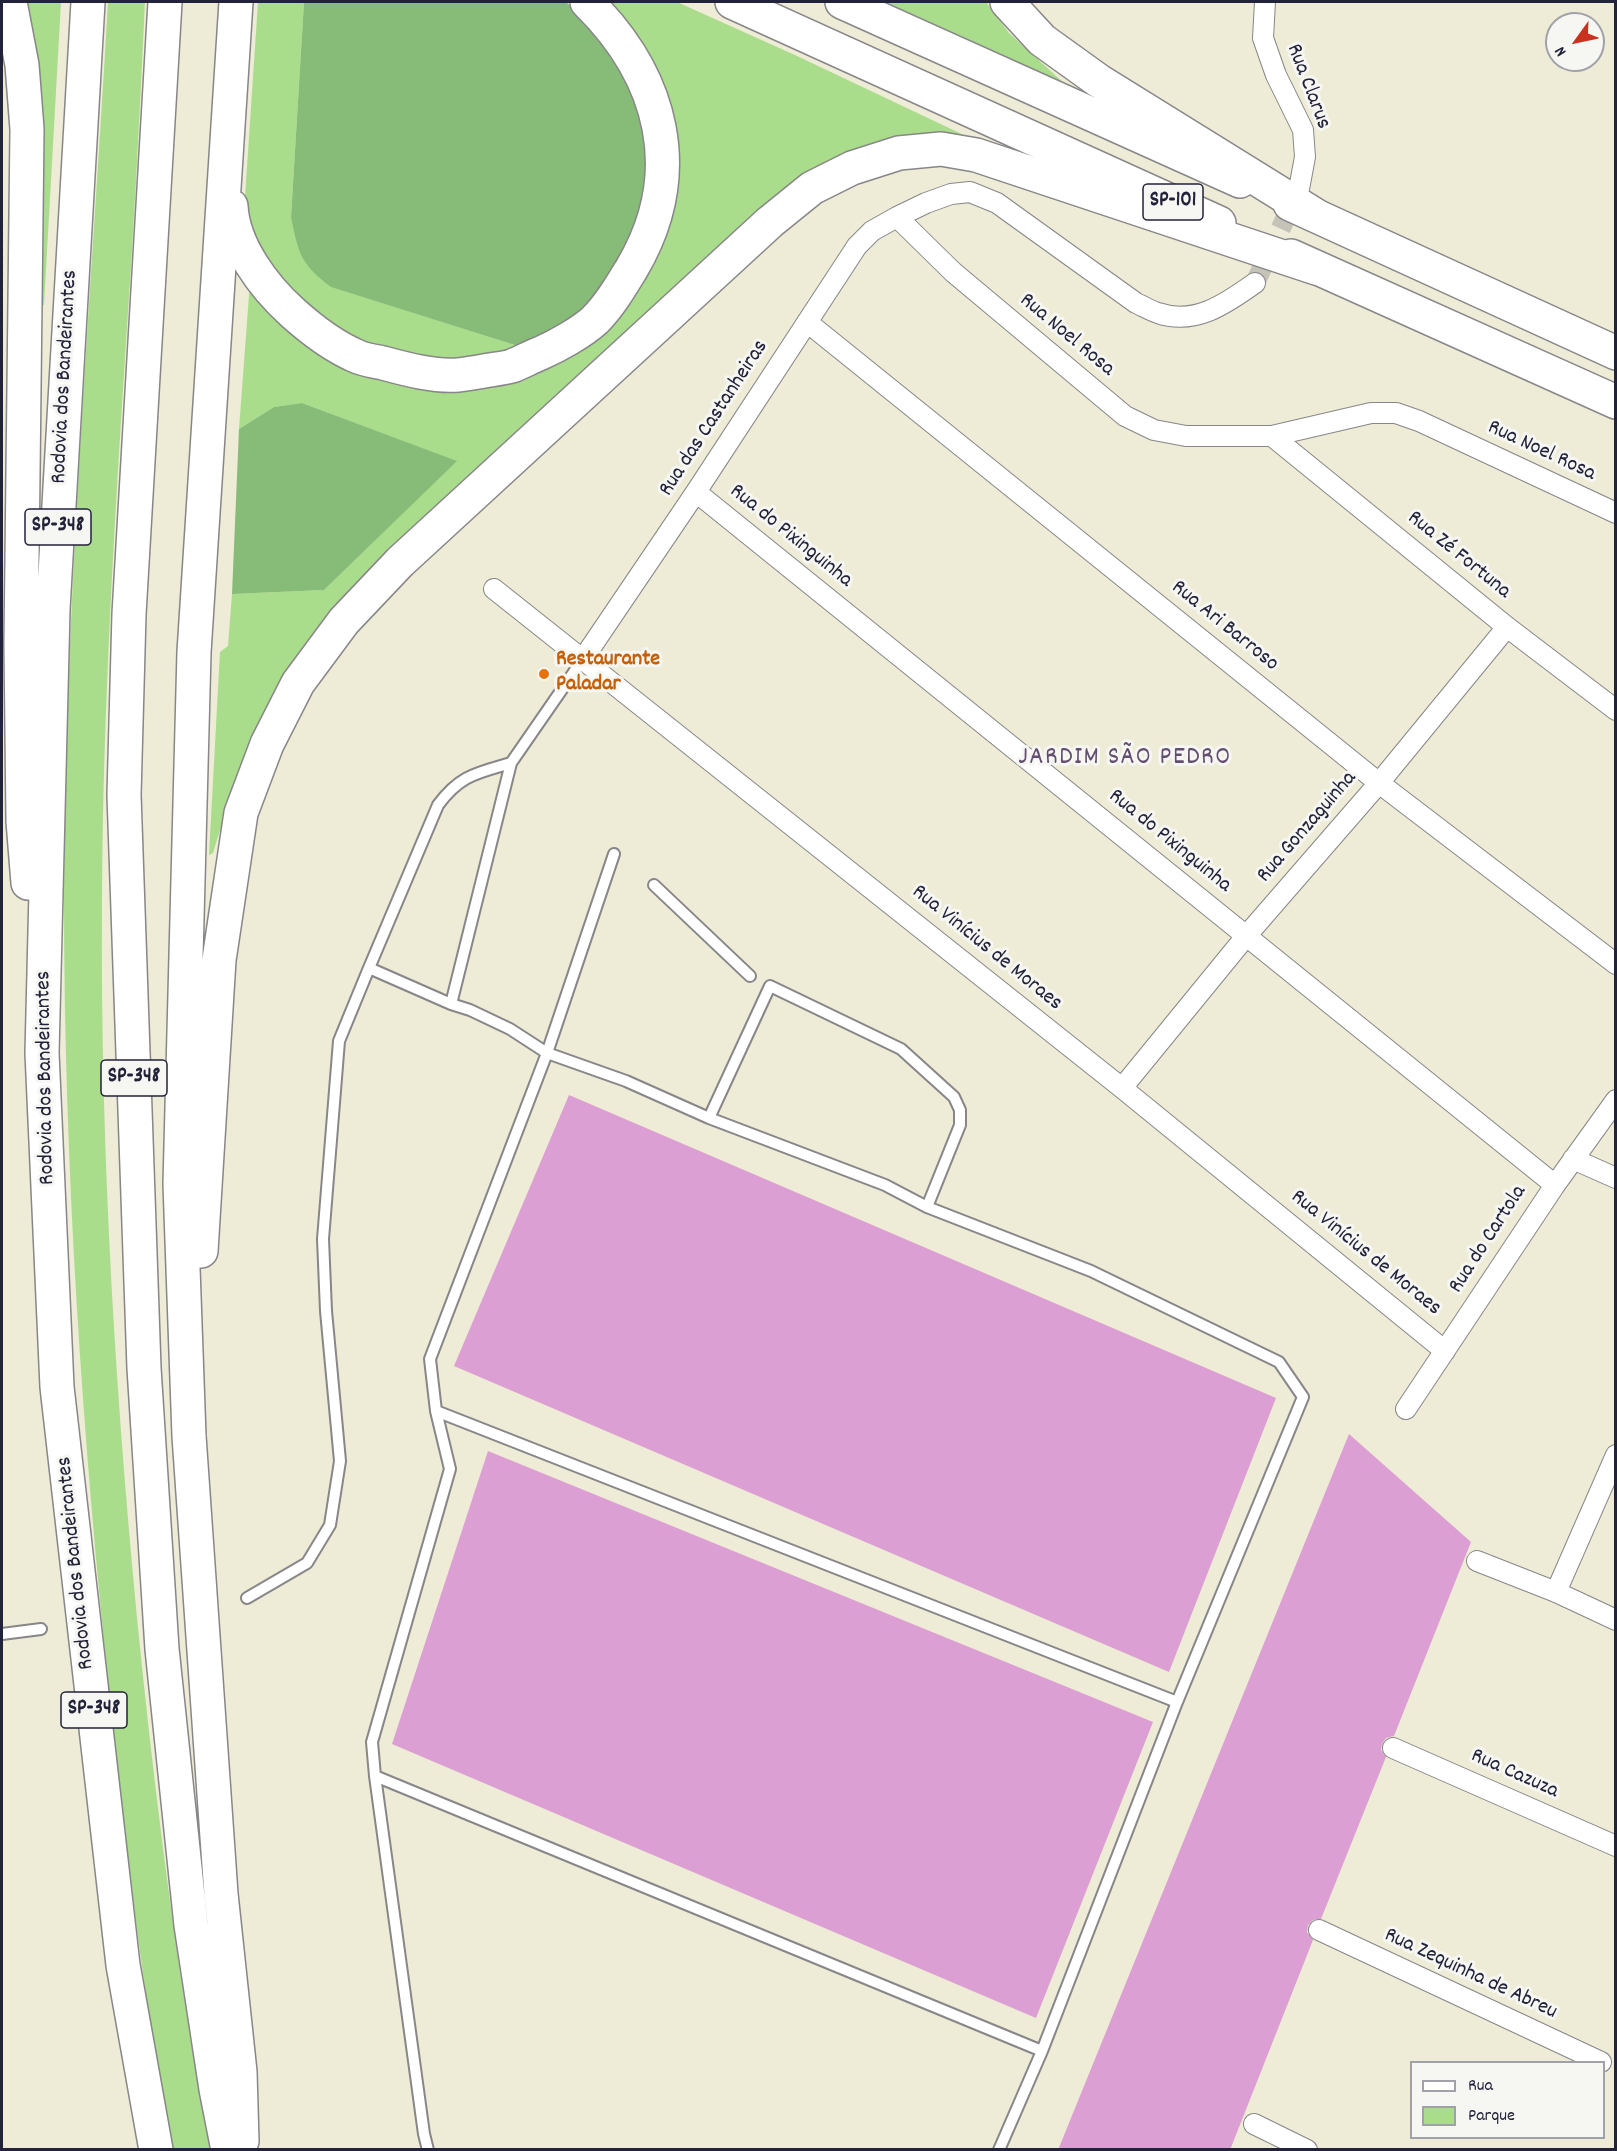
<!DOCTYPE html>
<html>
<head>
<meta charset="utf-8">
<style>
  body { margin:0 }
  #map { position:relative; width:1617px; height:2151px; overflow:hidden; background:#eeebd6; font-family:Dekko,sans-serif }
  canvas { display:block }
  .frame { position:absolute; inset:0; border:3px solid #22223b; pointer-events:none }
  .legend { position:absolute; left:1410px; top:2061px; width:195px; height:78px; box-sizing:border-box; background:#f6f6f2; border:2px solid #a1a1a9; margin:0; padding:8px 10px; list-style:none; font-size:18px; color:#22223b }
  .legend li { display:flex; align-items:center; gap:12px; height:30px }
  .legend b { width:30px; border:2px solid #a1a1a9 }
  .north { position:absolute; left:1545px; top:12px; width:60px; height:60px; box-sizing:border-box; background:#f6f6f2; border:2px solid #a1a1a9; border-radius:50%; rotate:237deg; font-size:16px; font-weight:700; line-height:24px; text-align:center; color:#22223b }
  .north::after { content:''; display:block; margin:auto; width:21px; height:27px; background:#c8321e; clip-path:polygon(50% 0,100% 100%,50% 72%,0 100%) }
</style>
</head>
<body>
<div id="map">
<canvas width="1617" height="2151"></canvas>
<div class="frame"></div>
<ul class="legend">
<li><b style="height:8px;background:#fff"></b>Rua</li>
<li><b style="height:16px;background:#a9dc8b"></b>Parque</li>
</ul>
<div class="north">N</div>
</div>
<script>
const c = document.querySelector('canvas').getContext('2d');
c.lineJoin = 'round';
function fillPath(path, color) {
  c.fillStyle = color;
  c.fill(path, 'evenodd');
}
function trace(path, color, width, dash) {
  c.strokeStyle = color;
  c.lineWidth = width;
  c.lineCap = dash ? 'butt' : 'round';
  c.setLineDash(dash || []);
  c.stroke(path);
}
function drawText(font, color, halo, rows, align = 'center') {
  c.font = font + ' Dekko,sans-serif';
  c.lineWidth = 6;
  c.setLineDash([]);
  c.textBaseline = 'middle';
  c.strokeStyle = halo;
  c.fillStyle = color;
  for (const [text, x, y, turn = 0] of rows) {
    c.save();
    c.translate(x, y);
    c.rotate((+turn || 0) * Math.PI / 180);
    c.textAlign = isNaN(turn) ? turn : align;
    if (halo) c.strokeText(text, 0, 0);
    c.fillText(text, 0, 0);
    c.restore();
  }
}
fillPath(new Path2D(`
  M19,2H61L44,305L36,307Z
  M108,2H145C141,84 137,167 132,250C118,466 103,683 102,899C100,1156 116,1412 142,1667C159,1829 180,1990 210,2149H172C143,2000 127,1850 110,1699C82,1434 64,1166 64,899C65,600 91,300 108,2Z
  M258,2H304L291,217L332,287L521,347L457,363L414,360L346,336L281,291L252,233L245,197Z
  M604,2H677L797,56L968,137L874,150L380,561C339,601 297,646 272,698C247,747 229,800 213,853L209,855L220,652L228,646L232,594L324,590L456,461L302,403L274,407L239,429L250,282L281,321L510,380L668,211Z
  M864,2H986L1009,33L1066,85Z`), '#a9dc8b');
fillPath(new Path2D(`
  M304,2H566L600,32L634,96L642,129L647,175L642,216L605,286L584,309L555,332L521,347L331,287C300,263 299,255 291,217Z
  M302,403L457,461L324,590L232,594L239,429L274,407Z`), '#86bc77');
fillPath(new Path2D(`
  M569,1095L1276,1398L1169,1672L454,1366Z
  M1349,1434L1471,1542L1394,1736L1386,1738L1382,1744L1381,1750L1386,1757L1321,1919L1313,1920L1308,1925L1307,1932L1313,1940L1230,2150H1058Z
  M488,1451L1153,1722L1036,2018L392,1744Z`), '#dc9fd3');
trace(new Path2D(`
  M1255,283L1296,196`), '#c5c3b7', 20, [20, 10]);
const service = new Path2D(`
  M583,659L511,763L451,1004L470,1010L510,1029L547,1053L626,1081L709,1118L885,1185L927,1207L1091,1271L1279,1362L1303,1397L1177,1702L1042,2051L999,2150
  M654,885L750,976
  M369,968L438,805C460,775 477,773 511,763
  M709,1118L770,986L901,1049L954,1097L960,1110V1125L927,1207
  M436,1411L1177,1702
  M247,1598L307,1563L330,1525L340,1461L326,1311L323,1239L339,1041L369,968L451,1004
  M2,1634L41,1629
  M375,1776L1042,2051
  M428,2150L424,2134L375,1776L372,1742L450,1469L436,1411L430,1359L547,1053L614,854`);
const minor = new Path2D(`
  M1265,2L1263,38L1276,75L1303,130L1305,157L1299,189
  M1255,283C1227,303 1195,326 1158,313C1151,311 1143,306 1136,303L997,203L970,192L951,194L926,203L897,217L953,272L1125,416L1154,430L1186,436H1272L1371,413H1396L1419,421L1616,513
  M807,322L1379,783L1616,964
  M1272,436L1507,627L1616,710
  M696,492L1555,1185
  M494,589L1122,1088L1445,1351
  M583,659L696,492L857,246L872,231L897,217
  M1122,1088L1247,935L1379,783L1507,627
  M1573,1159L1616,1178
  M1406,1409L1555,1185L1616,1100
  M1477,1561L1556,1592L1616,1620
  M1556,1592L1616,1455
  M1393,1748L1616,1846
  M1319,1930L1601,2062
  M1254,2124L1307,2150`);
const trunk = new Path2D(`
  M732,2L1219,223
  M842,2L1240,181
  M1290,204L1616,353
  M1291,256L1616,402`);
const motorway = new Path2D(`
  M10,2L22,65L27,129L21,644L23,821L28,883
  M88,2L53,609L42,1053L57,1387L123,1965L156,2150
  M165,2L129,614L124,795L144,1368L162,1649L191,1925L216,2089L228,2150
  M236,2L194,652L180,1184L189,1436L221,1894L240,2072L242,2141
  M1007,2L1042,40L1099,81L1315,215
  M231,206C233,246 264,287 293,313C312,330 333,346 356,356C364,360 374,361 383,363C405,369 435,377 458,375C469,374 479,372 490,370C497,369 505,368 512,366C522,362 531,357 541,353C557,346 582,332 595,320C610,305 621,286 632,268C688,173 663,77 587,2
  M201,1251L219,960L241,813L267,744L298,683L344,621L400,562L770,222L812,188L852,168L899,153L941,149L976,155L1316,268`);
trace(service, '#888688', 14);
trace(minor, '#888688', 22);
trace(trunk, '#888688', 36);
trace(motorway, '#888688', 36);
trace(service, '#fff', 10);
trace(minor, '#fff', 20);
trace(trunk, '#fff', 33);
trace(motorway, '#fff', 33);
for (const [x, y, r, color] of [
  [544,674,6,"#e8710a"]
]) {
  const dot = new Path2D();
  dot.arc(x, y, r, 0, 2 * Math.PI);
  c.fillStyle = color;
  c.fill(dot);
  trace(dot, '#f6f6f2', 2);
}
for (const [x, y, w] of [
  [1173,202,60],
  [58,527,66],
  [134,1078,66],
  [94,1710,66]
]) {
  const box = new Path2D();
  box.roundRect(x - w / 2, y - 18, w, 36, 4.5);
  c.fillStyle = '#f6f6f2';
  c.fill(box);
  trace(box, '#22223b', 1.5);
}
drawText('bold 21px', '#22223b', null, [
  ["SP-101",1173,202],
  ["SP-348",58,527],
  ["SP-348",134,1078],
  ["SP-348",94,1710]
]);
drawText('22px', '#22223b', '#f6f6f2', [
  ["Rua Clarus",1307,87,69],
  ["Rua Noel Rosa",1066,336,40],
  ["Rodovia dos Bandeirantes",66,377,-87],
  ["Rua das Castanheiras",715,419,-57],
  ["Rua Noel Rosa",1541,452,25],
  ["Rua do Pixinguinha",790,537,39],
  ["Rua Zé Fortuna",1458,556,39],
  ["Rua Ari Barroso",1224,627,39],
  ["Rua Gonzaguinha",1308,828,-49],
  ["Rua do Pixinguinha",1169,842,39],
  ["Rua Vinícius de Moraes",986,949,39],
  ["Rodovia dos Bandeirantes",47,1078,-91],
  ["Rua do Cartola",1489,1240,-57],
  ["Rua Vinícius de Moraes",1365,1254,39],
  ["Rodovia dos Bandeirantes",77,1563,-96],
  ["Rua Cazuza",1514,1775,24],
  ["Rua Zequinha de Abreu",1470,1975,25]
]);
drawText('bold 22px', '#c56008', '#f6f6f2', [
  ["Restaurante",556,661],
  ["Paladar",556,686]
], 'left');
c.letterSpacing = '1.5px';
drawText('26px', '#634e70', '#f6f6f2', [
  ["JARDIM SÃO PEDRO",1125,759]
]);
c.letterSpacing = '0px';
</script>
</body>
</html>
